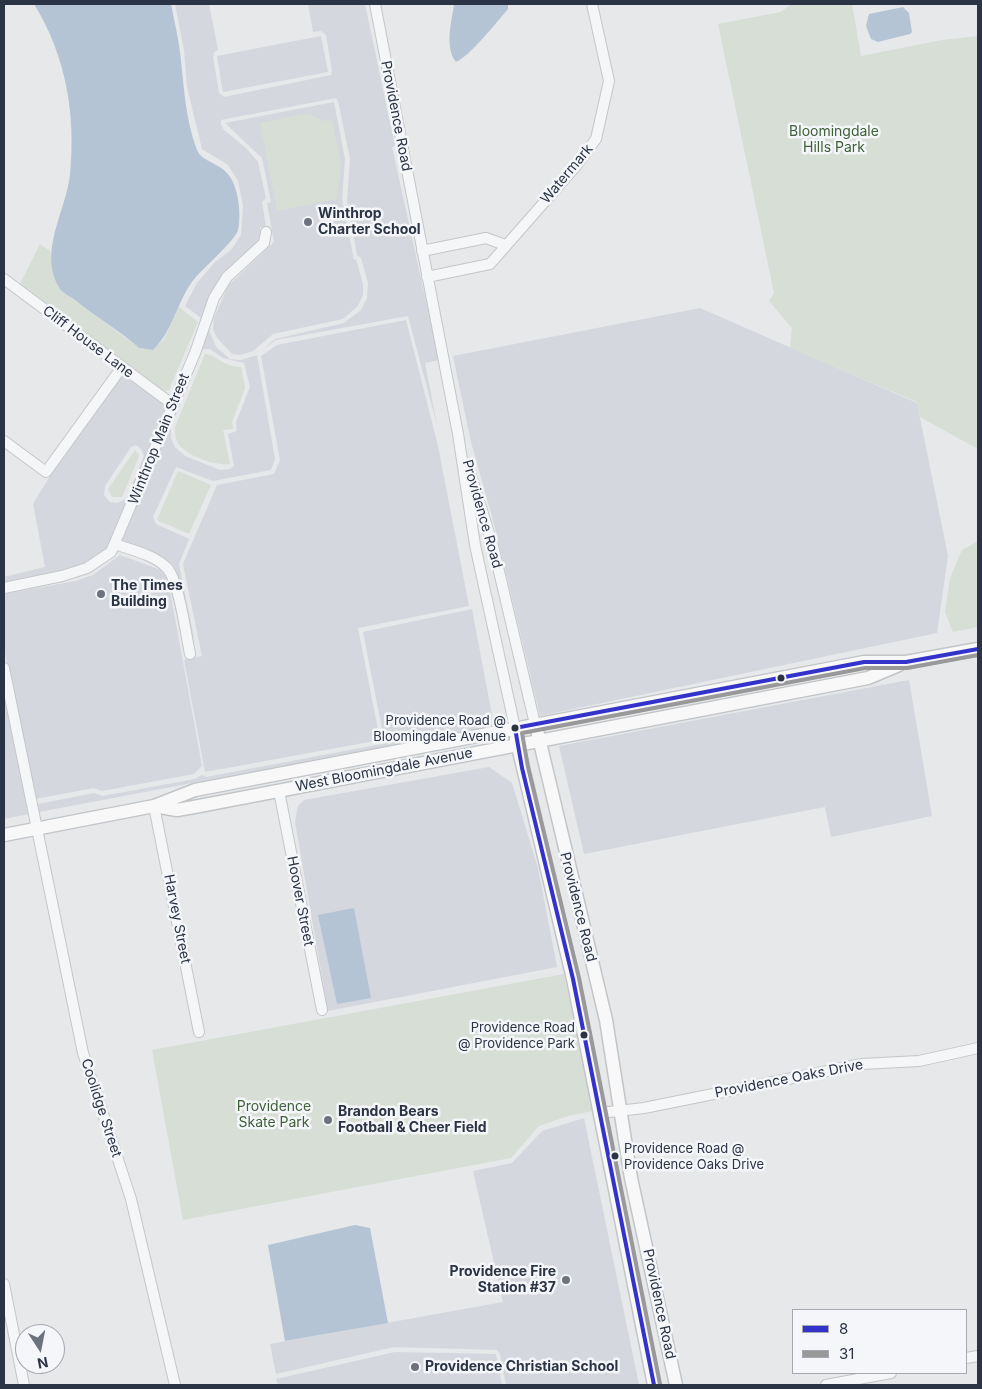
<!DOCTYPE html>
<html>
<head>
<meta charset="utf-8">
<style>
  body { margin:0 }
  #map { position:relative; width:982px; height:1389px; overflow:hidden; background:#e6e8ea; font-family:Inter,sans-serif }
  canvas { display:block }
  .frame { position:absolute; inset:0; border:5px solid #2b3445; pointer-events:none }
  .legend { position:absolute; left:792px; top:1309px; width:175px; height:65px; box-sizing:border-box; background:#f4f6f9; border:1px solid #a4a8b1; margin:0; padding:6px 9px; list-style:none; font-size:15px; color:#2b3445 }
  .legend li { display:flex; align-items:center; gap:10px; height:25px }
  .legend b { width:25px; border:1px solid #a4a8b1 }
  .north { position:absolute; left:15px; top:1324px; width:50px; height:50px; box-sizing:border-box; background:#f4f6f9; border:1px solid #a4a8b1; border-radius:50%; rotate:169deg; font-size:14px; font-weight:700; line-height:20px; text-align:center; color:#2b3445 }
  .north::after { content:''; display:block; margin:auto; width:18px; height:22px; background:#6c737f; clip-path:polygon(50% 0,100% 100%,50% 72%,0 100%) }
</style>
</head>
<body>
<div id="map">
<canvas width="982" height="1389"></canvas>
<div class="frame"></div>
<ul class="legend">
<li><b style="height:6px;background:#33c"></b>8</li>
<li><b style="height:6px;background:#999"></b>31</li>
</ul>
<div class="north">N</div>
</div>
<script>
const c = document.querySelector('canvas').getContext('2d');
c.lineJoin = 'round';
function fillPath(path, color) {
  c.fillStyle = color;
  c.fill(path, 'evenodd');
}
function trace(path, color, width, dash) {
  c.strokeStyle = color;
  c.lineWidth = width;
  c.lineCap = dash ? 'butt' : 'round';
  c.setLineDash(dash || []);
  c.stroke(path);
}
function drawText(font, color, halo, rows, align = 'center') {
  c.font = font + ' Inter,sans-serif';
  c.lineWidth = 5;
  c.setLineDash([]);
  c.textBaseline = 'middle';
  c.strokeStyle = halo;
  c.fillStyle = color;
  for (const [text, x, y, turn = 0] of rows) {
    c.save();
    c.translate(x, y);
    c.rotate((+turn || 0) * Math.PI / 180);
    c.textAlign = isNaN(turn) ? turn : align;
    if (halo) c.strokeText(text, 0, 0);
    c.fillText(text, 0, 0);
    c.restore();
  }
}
fillPath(new Path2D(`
  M175,4H209L218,50L214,52L213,57L219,93L224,97L331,75L332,71L326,35L321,31L313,32L308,4H365L395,146L392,147L439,360L425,363L437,425L408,316L276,340L263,349L275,339L344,323L361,310L367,298L368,283L361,258L357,255L347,200L350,159L338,101L336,98L221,120V125L224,130L246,148L258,162L266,198L262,202L266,227H260L261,239L223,273L210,295L201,318L185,306L197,283L215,262L231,250L241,235L243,206L238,181L228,165L202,149L187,87L184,50Z
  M321,36L328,72L223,92L217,56Z
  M334,102L345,159L342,200L354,260L356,259L363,284V295L358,306L343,319L273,334L253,351L240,355L232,354L217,338L213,329L214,318L228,286L274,242L267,203L271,202L262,158L225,123Z
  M700,308L917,403L948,556L937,633L540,716L496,531L471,442L453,356Z
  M406,320L438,446L469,606L358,628L380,740L205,772L184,660L202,656L183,564L217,485L274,474L280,460L261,356L277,345Z
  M209,330L216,347L230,359L241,360L257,355L275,459L271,470L213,481L176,467L153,517L156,524L189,539L179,564L197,653L181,583L173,565L156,553L122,541L179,402L199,358L171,424V438L175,447L185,456L220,470L230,469L234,466L228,434L237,431L236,422L250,387L244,363L223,358L210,349H204L201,352Z
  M123,375L166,406L107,548L84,563L61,570L4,582V577L45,567L33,504L50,476ZM136,445L141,449L144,456L126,499L117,503L110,502L104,495L105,486L131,447Z
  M120,555L161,570L168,580L202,766L194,774L102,791L94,788L35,799L4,648V594L75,581L93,575Z
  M472,609L494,726L39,812L38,804L94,793L103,796L195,779L202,775L206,777L382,744L384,739L363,632Z
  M909,680L932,816L831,837L825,807L584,854L559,746Z
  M4,694L29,814L4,819Z
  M489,767L512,783L538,868L557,967L328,1011L295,822L298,806L304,800Z
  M584,1118L639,1385H506L500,1354L497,1350L394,1347L276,1374L270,1344L503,1302L473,1171L512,1163L542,1131Z
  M395,1352L496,1354L502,1385H278L276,1379Z`), '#d4d7dd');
fillPath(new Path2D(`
  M791,4H852L861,56L942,40L978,36V449L920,417L917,402L790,348L792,328L769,301L774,293L718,24L781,12Z
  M308,113L324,121L332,120L341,163L337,199L277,211L260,123Z
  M40,244L50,251L60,289L139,348L153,350L164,339L179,307L198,322L169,390L163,391L20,284Z
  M205,354C217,355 223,367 241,367L245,388L232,422L233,429L223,430L230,464C215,466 186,456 178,443C175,438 175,432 175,427Z
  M135,450L139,455L138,459L122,497H112L108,489Z
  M178,471L211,485L189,534L157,520Z
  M978,541V627L953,632L945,612L950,578L962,550Z
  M564,974L593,1111L568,1116L539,1126L511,1158L183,1220L152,1050Z`), '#d6ded6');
fillPath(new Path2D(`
  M34,4H171C174,20 178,36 180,52C184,85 185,119 197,150C203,164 224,162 233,182C239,195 241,216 238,230C235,241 204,267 195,278C177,300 174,330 153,350L139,348C119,330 96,317 75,300C71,297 63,293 60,289C37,253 66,211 70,175C76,114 66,56 34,4Z
  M454,4H508V9C497,22 469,57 456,62C444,47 452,21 454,4Z
  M903,7L909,13L912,32L910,34L878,42L871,39L866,26L869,14Z
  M354,908L371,998L337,1004L318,915Z
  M355,1225L370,1228L388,1323L285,1341L268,1245Z`), '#b4c4d5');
const minor = new Path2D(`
  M375,4L458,434L475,545L515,728
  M422,251L486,238L505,245
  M427,277L490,264L576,166L596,139L609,81L592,4
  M4,279L172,404
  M4,441L46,472L122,367
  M468,466L493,546L535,724
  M115,544C131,550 155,555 167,568C179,581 186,635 190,654
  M4,588L62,576L87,568L111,552L195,353L214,298L227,277L264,243L266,232
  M4,668L83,1053L131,1199L175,1385
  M279,791L322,1010
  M154,806L199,1032
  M600,1113L644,1108L862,1064L919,1061L978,1048
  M4,1284L24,1385
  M966,1358L978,1356
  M826,1385L891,1373`);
const major = new Path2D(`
  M538,734L606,1020L631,1178L676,1385
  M516,738L573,979L654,1385
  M154,806L177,810L194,807L868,678L899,665
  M4,835L154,806L195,790L864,662H906L978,649`);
trace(minor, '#c4c6c8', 12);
trace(major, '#c2c5c8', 15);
trace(minor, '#f5f6f7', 10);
trace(major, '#f8f8f8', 12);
trace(new Path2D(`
  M654,1385L573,979L522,768L515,728L864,662H906L978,649`), '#33c', 4);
trace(new Path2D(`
  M660,1384L579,978L528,767L522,733L865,668H907L978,655`), '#999', 4);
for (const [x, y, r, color] of [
  [308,222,5,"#6c737f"],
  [101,594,5,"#6c737f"],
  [781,678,4.5,"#2b3445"],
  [515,728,4.5,"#2b3445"],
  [584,1035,4.5,"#2b3445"],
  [328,1120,5,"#6c737f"],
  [615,1156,4.5,"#2b3445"],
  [566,1280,5,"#6c737f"],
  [415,1367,5,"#6c737f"]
]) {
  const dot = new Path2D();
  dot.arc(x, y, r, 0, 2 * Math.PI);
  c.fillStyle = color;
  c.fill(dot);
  trace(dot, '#f4f6f9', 2);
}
drawText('13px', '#2b3445', '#f4f6f9', [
  ["Providence Road @",506,721],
  ["Bloomingdale Avenue",506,737],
  ["Providence Road",575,1028],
  ["@ Providence Park",575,1044],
  ["Providence Road @",624,1149,"left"],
  ["Providence Oaks Drive",624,1165,"left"]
], 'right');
drawText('14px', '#2b3445', '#f4f6f9', [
  ["Providence Road",396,116,79],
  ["Watermark",567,174,-50],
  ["Cliff House Lane",88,342,37],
  ["Winthrop Main Street",159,439,-68],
  ["Providence Road",482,514,74],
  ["West Bloomingdale Avenue",384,770,-11],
  ["Hoover Street",300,901,79],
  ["Providence Road",578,907,76],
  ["Harvey Street",177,919,79],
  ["Providence Oaks Drive",789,1079,-11],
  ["Coolidge Street",101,1108,72],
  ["Providence Road",659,1304,78]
]);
drawText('14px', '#3f6138', '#f4f6f9', [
  ["Bloomingdale",834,132],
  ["Hills Park",834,148],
  ["Providence",274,1107],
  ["Skate Park",274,1123]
]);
drawText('bold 14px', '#2b3445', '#f4f6f9', [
  ["Winthrop",318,214],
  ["Charter School",318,230],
  ["The Times",111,586],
  ["Building",111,602],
  ["Brandon Bears",338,1112],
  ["Football & Cheer Field",338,1128],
  ["Providence Fire",556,1272,"right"],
  ["Station #37",556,1288,"right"],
  ["Providence Christian School",425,1367]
], 'left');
</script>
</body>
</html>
